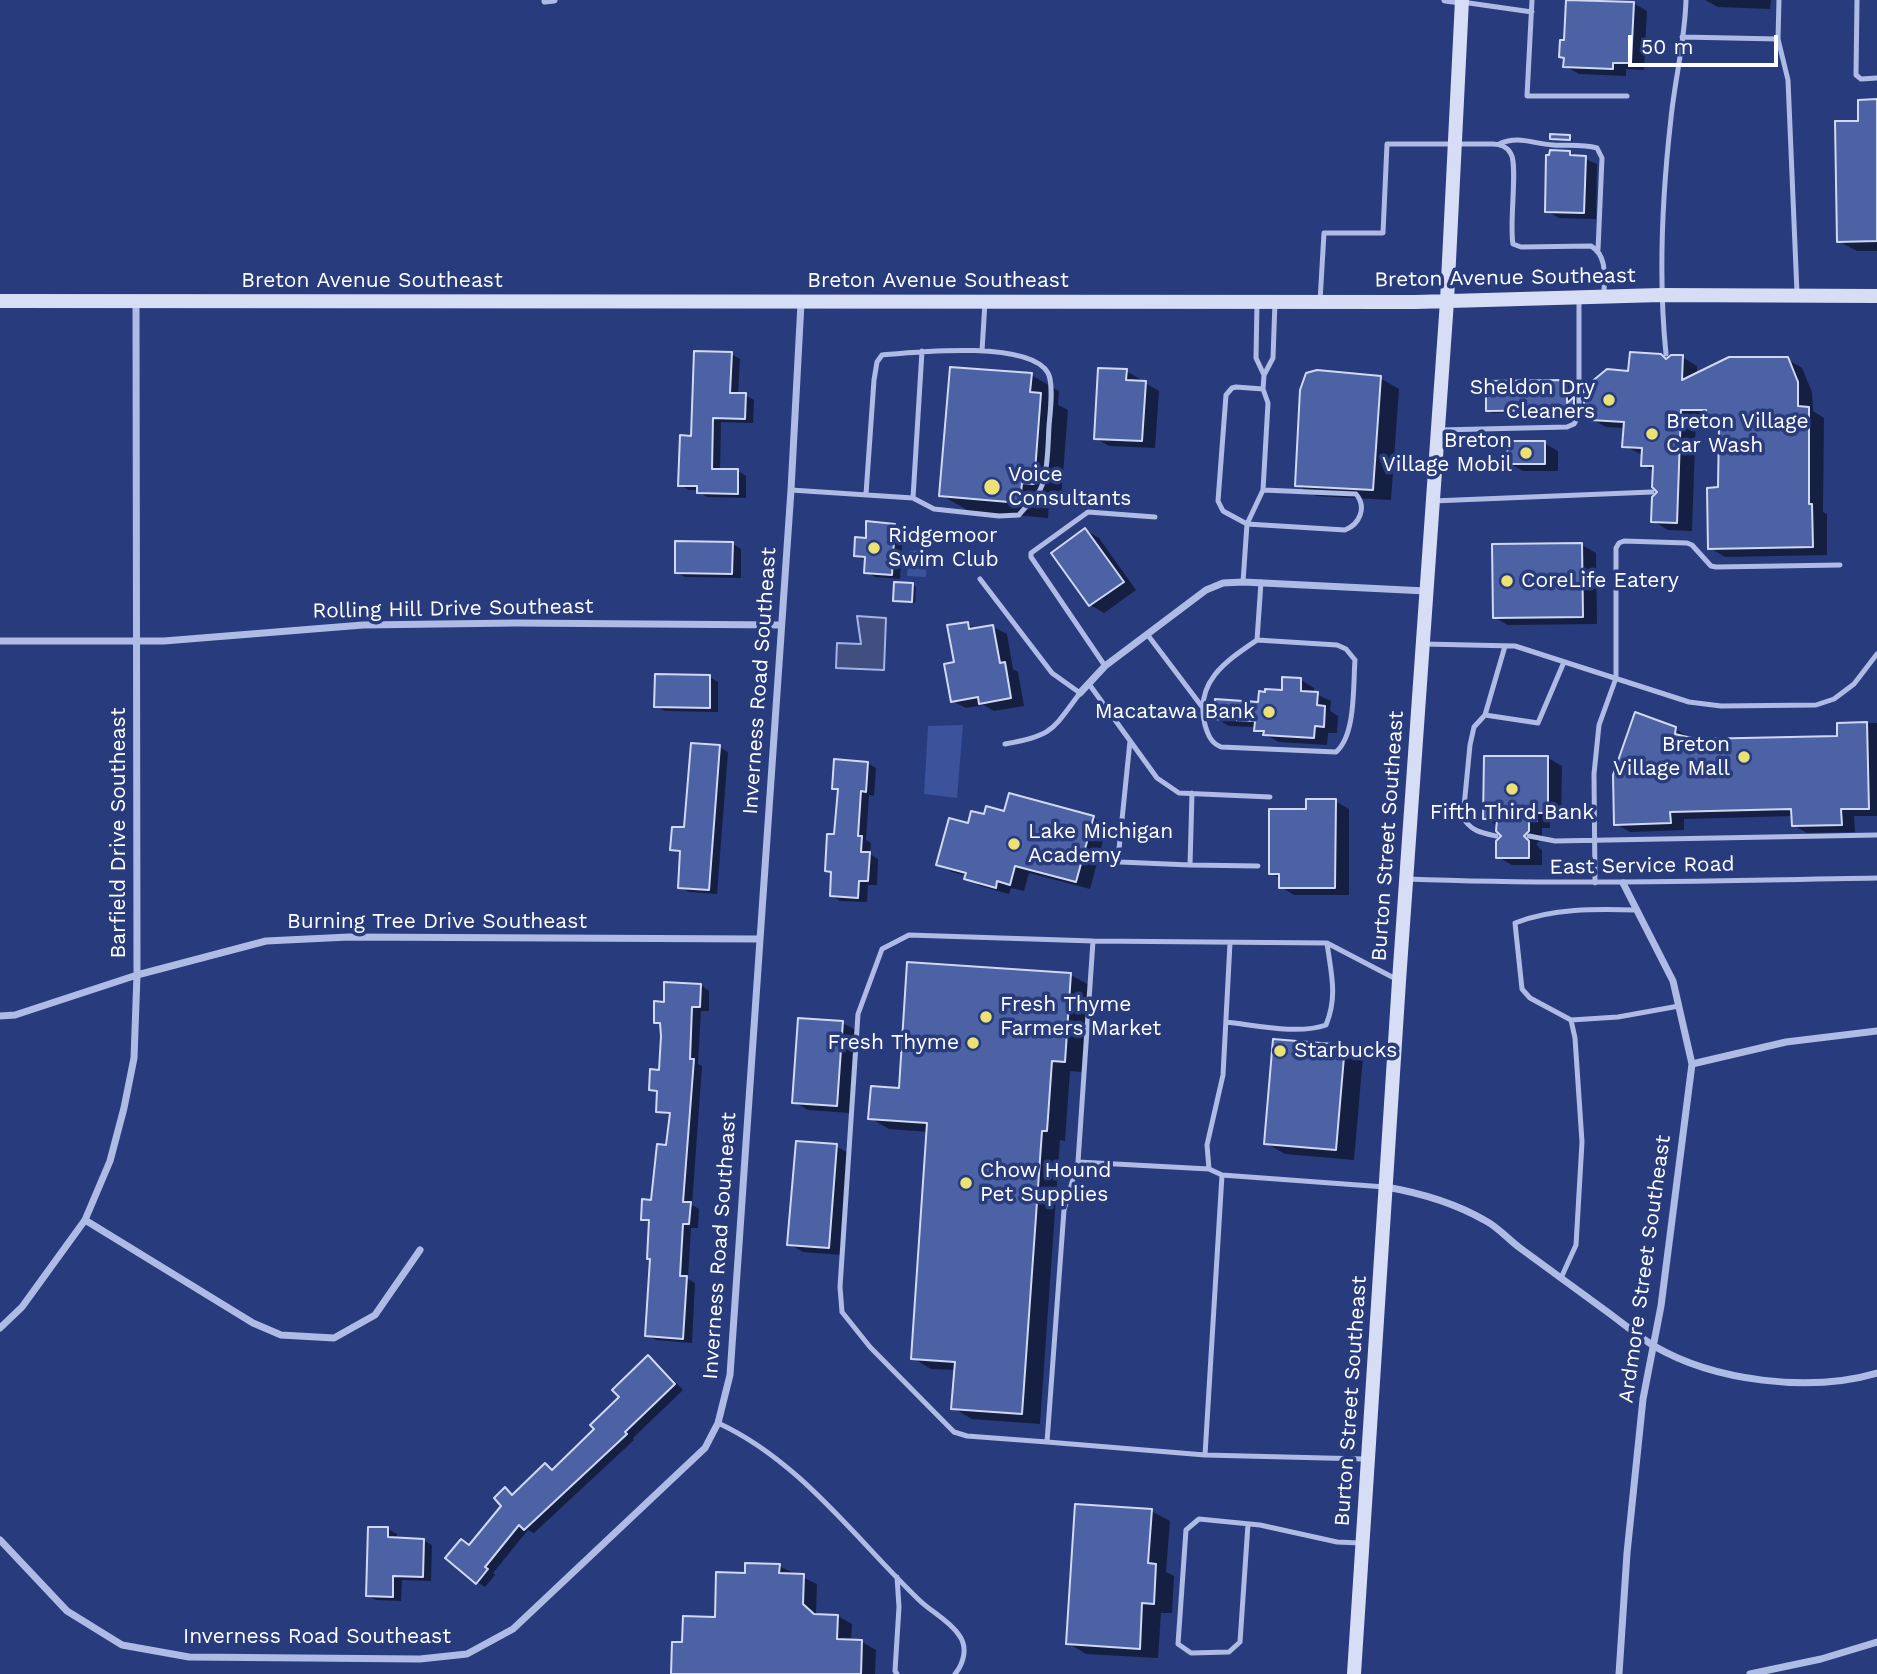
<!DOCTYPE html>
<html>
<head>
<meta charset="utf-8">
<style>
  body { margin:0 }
  #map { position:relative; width:1877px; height:1674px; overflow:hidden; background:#283b7d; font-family:"Work Sans",sans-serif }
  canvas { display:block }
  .scale { position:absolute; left:1628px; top:35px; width:150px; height:32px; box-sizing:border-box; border:4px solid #fff; border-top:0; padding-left:9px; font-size:21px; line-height:24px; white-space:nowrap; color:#fff; -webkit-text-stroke:5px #283b7d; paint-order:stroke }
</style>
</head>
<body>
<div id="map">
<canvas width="1877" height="1674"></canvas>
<div class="scale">50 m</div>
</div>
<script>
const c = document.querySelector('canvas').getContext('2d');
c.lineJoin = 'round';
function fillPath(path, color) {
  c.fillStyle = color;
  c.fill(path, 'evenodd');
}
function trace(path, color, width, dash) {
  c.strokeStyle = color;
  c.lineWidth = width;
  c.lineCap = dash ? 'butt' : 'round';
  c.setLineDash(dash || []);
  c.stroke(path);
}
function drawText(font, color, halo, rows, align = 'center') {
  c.font = font + ' "Work Sans",sans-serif';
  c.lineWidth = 7;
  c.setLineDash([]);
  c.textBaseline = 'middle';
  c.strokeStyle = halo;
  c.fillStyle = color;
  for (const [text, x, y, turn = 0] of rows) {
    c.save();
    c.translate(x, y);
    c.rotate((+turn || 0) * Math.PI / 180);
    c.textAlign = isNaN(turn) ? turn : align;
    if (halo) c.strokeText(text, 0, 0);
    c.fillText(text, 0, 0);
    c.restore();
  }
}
fillPath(new Path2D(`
  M920,541L928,542L926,577L907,576L909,551L919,550Z
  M963,725L957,798L924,794L928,726Z`), '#3b539a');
const water = new Path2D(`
  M857,616L886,618L884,670L836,668L837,643L861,644Z`);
fillPath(water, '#414f80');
trace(water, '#a2b3e5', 2);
fillPath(new Path2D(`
  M1705,0H1771L1770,9L1718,7Z
  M1633,3L1647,11L1644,70L1626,69V76L1579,74L1565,66V59L1561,57Z
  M1877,101V251H1857L1838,241L1860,123Z
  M1570,137L1573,141L1552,138Z
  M1569,152L1597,164L1596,219L1559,218L1547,211Z
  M731,354L740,359L738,395H745L754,400L753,423L721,422L720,471H738L746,476V498L707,497L699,492V490H689L680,485L692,437Z
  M1682,357L1697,366V374L1787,359L1802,368L1812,392L1813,411L1824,418L1823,512L1827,514V555L1725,557L1710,548L1719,488L1720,432L1708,425V418L1696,417L1692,531L1668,530L1653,521L1659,490L1655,472L1643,465V455L1624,446L1625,428L1606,427L1591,419L1592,413L1586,409L1629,373Z
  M1126,371L1140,379V383H1145L1159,391L1155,448L1109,446L1095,438Z
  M1031,375L1059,391L1058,405L1068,410L1061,499L1049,498L1048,518L969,511L941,495Z
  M1380,378L1399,389L1391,500L1316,496L1297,485Z
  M1567,382L1570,384L1571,402L1574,399L1577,401V411L1492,413L1488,410Z
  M1544,443L1558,451V471H1523L1509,463Z
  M894,526L903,531L900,579L875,577L866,572L867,561L856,556L867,540Z
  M1085,530L1099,538L1136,590L1104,613L1090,605L1053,554Z
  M733,544L741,549V578L685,577L677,572Z
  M1582,545L1596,553L1597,624L1508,625L1494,617Z
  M912,585L916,587L915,603L894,600Z
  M967,624L977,629L993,627L1007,634L1013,669L1018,672L1024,706L994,711L984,705L966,708L952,701L956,664Z
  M710,677L718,682V712L665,711L656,706Z
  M1301,680L1314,688V693L1331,701L1330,711L1338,716L1337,733H1328L1327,745L1279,742L1256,730V727L1229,726L1215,718L1260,704Z
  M1877,723V816H1854L1855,832L1807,833L1793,825V816L1684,819V830L1630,832L1616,824L1675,729L1689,737V739L1696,740L1839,738V724Z
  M719,747L728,752L717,894L689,892L680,887L681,854L672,849L686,829Z
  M1548,758L1562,766L1561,820H1550V828H1542V839L1536,844L1542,851V865H1512L1498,857L1504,837L1498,826L1485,818Z
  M867,763L876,768L874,796L869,795L866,840L871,843L870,854L878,859L877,885H868L867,902L840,901L831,895L833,874L827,871L835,836L839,791L833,788Z
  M1335,801L1349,809V895H1294L1281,887V879L1271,873L1308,811Z
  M985,817L1093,818L1107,826L1090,889L1029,873L1024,891L1011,888L1009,894L980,886L967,878V876L952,872L938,864L969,825Z
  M1071,975L1089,985L1083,1072L1070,1071L1065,1141L1060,1140L1040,1424L972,1419L953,1408L956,1370L931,1369L913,1358L929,1132L889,1129L870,1118L901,1090Z
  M701,985L709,991V1011H701L698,1064L702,1066L692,1205L699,1209L698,1228H691L688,1279L695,1283L692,1343L656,1340L647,1335L652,1260L651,1223L643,1219L653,1202L668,1147L671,1116L658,1111L659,1094L651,1089L660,1072L662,1025L656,1022L665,1003Z
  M842,1023L856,1030L850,1113L808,1110L794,1102Z
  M1344,1047L1363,1057L1354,1160L1285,1154L1266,1143Z
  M836,1146L850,1154L842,1255L803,1252L789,1244Z
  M648,1358L657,1363L683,1390L633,1438L634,1440L534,1533L528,1530L493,1573L495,1575L485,1587L477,1582L470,1546L504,1506L505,1489L515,1495L546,1465L554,1470L597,1429Z
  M1151,1511L1170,1521L1166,1572L1174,1576L1172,1613H1161L1158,1658L1086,1654L1068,1643Z
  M388,1529L397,1534L396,1539L423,1540L432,1545L431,1581L402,1580L401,1601L376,1600L367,1595Z
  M779,1566L817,1584L816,1613L819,1616H838L852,1624L851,1641L862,1642L876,1650L875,1674H673L684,1644L717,1618L747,1575Z`), '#0007');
const building = new Path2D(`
  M1566,0L1634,2L1631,63H1613V69L1563,67L1564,58L1559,57L1560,40H1564Z
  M1877,99V241L1837,242L1835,121H1858V100Z
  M1550,134L1570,135V140L1550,139Z
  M1550,150L1570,151V155L1586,156L1584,213L1545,212L1546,155H1549Z
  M694,351L732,352L730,393H746L745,419L713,418L712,469H738V494L697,493V486H678L680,435L691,436Z
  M1630,352L1661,354L1666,359L1671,355H1683L1682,380L1729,357H1788L1798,382V406L1809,407V504H1812L1813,547L1708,549L1707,488L1718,487L1719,426H1706V410H1681L1677,523L1651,522L1652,497L1657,492L1652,487L1653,466H1641L1642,448L1622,447L1624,422L1590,420L1591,410H1584V388L1607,369L1628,371Z
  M950,367L1032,373L1030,392L1041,393L1034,484L1022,483L1020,503L939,496Z
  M1098,368L1127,369L1126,380L1146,381L1142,441L1094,439Z
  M1317,370L1381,376L1373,490L1295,486L1300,390L1306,373Z
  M1567,380V403L1574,397V410L1486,411V381Z
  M1508,441H1545V464H1507Z
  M866,521L895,524L892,575L864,573L865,557L854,556L855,537L866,538Z
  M1085,528L1124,582L1089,606L1051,553Z
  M675,541L733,542L732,574L675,573Z
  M1582,543L1583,617L1493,618L1492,544Z
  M894,582L913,583L912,602L893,601Z
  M968,622L969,629L993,625L1000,663L1005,662L1011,698L979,704L978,697L951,702L944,664L954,662L947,625Z
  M655,674L710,675V708L654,707Z
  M1282,677L1301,678V691L1318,692L1317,705L1325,706L1324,727L1315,726L1314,738L1263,735L1264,731H1254L1255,721L1213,719L1215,699L1258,702L1259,691L1265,692V689L1282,690Z
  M1635,712L1676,727L1675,734L1696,739L1837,736V723L1867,722L1869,809H1841L1842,825L1792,826L1791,809L1670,812L1671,823L1614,825L1613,775Z
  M691,743L720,745L709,890L678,888L680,851L670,850L672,827H684Z
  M1484,756H1548V813H1537V821H1529V831L1524,836L1529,841V858H1496V841L1501,836L1496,831L1497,819H1483Z
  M834,759L868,762L866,792L861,791L858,836H862L861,852H870L868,881H859L858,898L830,896L831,872L825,871L827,834H834L838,789H832Z
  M1009,793L1094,816L1076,882L1015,866L1010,885L997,881L996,888L964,879L966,873L936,865L949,818L968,823L971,811L984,814L986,806L1004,811Z
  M1306,799H1336L1335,888H1279V874H1269V809H1306Z
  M907,962L1071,973L1065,1062L1052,1061L1047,1131H1042L1022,1414L951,1409L955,1362L911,1359L927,1123L868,1119L871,1086L899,1088Z
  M664,982L701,984L700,1007H692L690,1059H694L683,1202H691L689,1224H683L680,1276H687L683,1339L645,1336L650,1259H647L649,1220H641L642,1199L651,1200L657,1144L666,1145L670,1113L656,1112L657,1091L649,1090L650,1069L659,1070L661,1036L660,1023H654V1001L664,1002Z
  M798,1018L843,1021L837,1106L792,1103Z
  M1273,1039L1345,1045L1336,1150L1264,1144Z
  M796,1141L837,1144L829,1248L787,1245Z
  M648,1355L675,1384L625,1432L627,1434L524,1530L519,1525L485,1567L488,1569L476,1584L445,1558L461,1539L469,1545L501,1506L494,1498L505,1487L512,1495L545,1463L552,1470L594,1429L590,1425L619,1397L612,1390Z
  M1075,1504L1152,1509L1148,1563L1156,1564L1154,1604L1142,1603L1140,1649L1066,1644Z
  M368,1527H388V1537L424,1539L423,1577L393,1576V1597L366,1596Z
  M745,1563L780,1564L779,1573L804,1574L803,1604L814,1614L838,1615L837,1639L862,1640L861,1674H671L672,1642H682L683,1616L715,1617L716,1572L745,1573Z`);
fillPath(building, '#4c62a4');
trace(building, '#d0d9f4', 2);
trace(new Path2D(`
  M1532,0L1527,96H1627
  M1779,0L1778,39L1788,80L1797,293
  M1857,0L1856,75L1861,79L1877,78
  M1462,2L1532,12
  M1682,37L1778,39
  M1499,144C1519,135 1533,144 1553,145C1568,146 1583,144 1597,148L1602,158L1598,250
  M1320,301L1324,233H1383L1387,144H1493C1500,144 1508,147 1511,154C1518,165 1509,224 1513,244L1521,247L1591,246C1608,256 1604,278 1604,295
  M1257,303L1256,358L1264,375
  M982,351L985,302
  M1666,354C1658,275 1662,197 1671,118C1675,79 1685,40 1686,0
  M1439,430L1567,427L1574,424L1579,415V298
  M791,490L913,498L934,509L999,516L1019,515C1025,507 1035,499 1040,490C1048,474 1048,444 1049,426C1050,414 1054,384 1048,373C1029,340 915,352 882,355L877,362L874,380L866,494
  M1263,490L1356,494C1367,507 1360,524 1345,530L1247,524L1223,511L1218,501L1226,395L1232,388L1236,387L1263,389
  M913,498L922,351
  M1433,501L1652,492
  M980,579L1052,673L1080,693C1052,730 1053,736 1005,744
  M1243,582L1247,524L1263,490L1268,403L1263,389L1264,375L1273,358L1275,302
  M1147,634L1203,708
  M1257,640L1337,645L1346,649L1355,660C1353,686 1356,735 1336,752L1221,747C1211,743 1208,735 1205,725C1194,682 1226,661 1257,640Z
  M1257,640L1261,582
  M1423,644L1515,646L1689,702L1721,706L1816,705L1834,699L1854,684L1877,654
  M1505,646L1485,715L1538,723L1564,662
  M1105,666L1031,557V553L1088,512L1155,517
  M1089,684L1157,778L1179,793L1270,797
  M1485,715L1474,727L1470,745L1463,817C1470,831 1482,833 1496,836
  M1130,741L1118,859L1120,862L1190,865
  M1192,793L1190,865L1258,866
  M1529,836L1555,841L1877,835
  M1407,879C1564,885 1720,881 1877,878
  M1595,883L1594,774L1599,725L1616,678V548L1619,543L1624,541L1687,543L1692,545L1711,566L1716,567L1840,565
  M1571,1020L1618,1017L1679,1006
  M1226,1022C1255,1025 1298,1035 1326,1025C1338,996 1331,973 1327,943
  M1078,1162L1064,1210L1047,1442L1205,1455
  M1209,1169L1207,1145L1223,1075L1230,943
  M1222,1175L1205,1455L1365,1459
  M1385,1187L1222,1175L1209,1169L1078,1162L1093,941L1327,943L1396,979
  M1561,1278L1576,1245L1582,1142L1575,1038L1571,1020L1530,998L1522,989L1515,923C1553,908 1595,909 1636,910
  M718,1423C799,1460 855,1538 918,1599C931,1612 949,1620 959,1635C968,1647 964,1663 955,1674
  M1047,1442L967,1436L954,1432L870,1347L842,1312L840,1287L858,1014L882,949L909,935L1093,941
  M1248,1524L1240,1642L1229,1652L1191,1653L1178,1644L1186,1530L1199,1519L1260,1525L1337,1542L1360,1543
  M897,1577L899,1607L895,1671L897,1674`), '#adbbe5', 5);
trace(new Path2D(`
  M1445,0L1461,2
  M545,1L554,0
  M0,641H164L363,625L516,623L781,625
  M1080,693L1105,666L1206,590L1223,583L1243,582L1426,591
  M0,1016L15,1015L137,975L266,941L349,937L759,939
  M1692,1064L1786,1042L1877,1031
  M1386,1187C1421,1193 1455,1203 1486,1221C1499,1228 1509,1240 1520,1248C1547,1268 1575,1288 1602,1308C1619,1320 1636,1335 1654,1346C1714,1381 1809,1393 1877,1373
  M85,1220L253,1323L281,1335L334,1338L375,1315L420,1250
  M0,1328L22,1307L85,1220L110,1161L124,1108L134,1058L137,975L136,301
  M0,1540L67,1611L122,1645L189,1657L420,1659L467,1654L513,1629L705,1448L718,1423L730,1375L791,490L801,303
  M1619,1674L1627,1553L1643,1399L1661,1306L1692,1064L1673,981L1623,883
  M1750,1674L1821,1659L1877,1642`), '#adbbe5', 7);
trace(new Path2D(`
  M0,301L1415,302L1661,295L1877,296
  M1354,1674L1399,981L1447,301L1462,0`), '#d6ddf5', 14);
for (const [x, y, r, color] of [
  [1609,400,7,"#ece274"],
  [1652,434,7,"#ece274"],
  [1526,453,7,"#ece274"],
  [992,487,9,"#ece274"],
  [874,548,7,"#ece274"],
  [1507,581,7,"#ece274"],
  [1269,712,7,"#ece274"],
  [1744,757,7,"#ece274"],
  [1512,789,7,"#ece274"],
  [1014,844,7,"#ece274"],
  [986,1017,7,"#ece274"],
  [973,1043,7,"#ece274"],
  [1280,1051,7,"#ece274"],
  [966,1183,7,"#ece274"]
]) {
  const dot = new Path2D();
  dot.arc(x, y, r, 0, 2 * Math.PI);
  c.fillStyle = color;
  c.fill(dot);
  trace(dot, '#283b7d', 2.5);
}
drawText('21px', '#fff', '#283b7d', [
  ["Breton Avenue Southeast",1505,278,-1],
  ["Breton Avenue Southeast",372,281],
  ["Breton Avenue Southeast",938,281],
  ["Rolling Hill Drive Southeast",453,609,-1],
  ["Inverness Road Southeast",760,681,-86],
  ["Barfield Drive Southeast",119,833,-90],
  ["Burton Street Southeast",1388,836,-86],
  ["East Service Road",1642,866,-1],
  ["Burning Tree Drive Southeast",437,922],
  ["Inverness Road Southeast",720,1246,-86],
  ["Ardmore Street Southeast",1645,1269,-82],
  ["Burton Street Southeast",1351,1401,-86],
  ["Inverness Road Southeast",317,1637]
]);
drawText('21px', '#fff', '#283b7d', [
  ["Sheldon Dry",1595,388,"right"],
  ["Cleaners",1595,412,"right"],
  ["Breton Village",1666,422],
  ["Car Wash",1666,446],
  ["Breton",1512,441,"right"],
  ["Village Mobil",1512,465,"right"],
  ["Voice",1008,475],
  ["Consultants",1008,499],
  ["Ridgemoor",888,536],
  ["Swim Club",888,560],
  ["CoreLife Eatery",1521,581],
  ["Macatawa Bank",1255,712,"right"],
  ["Breton",1730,745,"right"],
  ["Village Mall",1730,769,"right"],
  ["Fifth Third Bank",1512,813,"center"],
  ["Lake Michigan",1028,832],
  ["Academy",1028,856],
  ["Fresh Thyme",1000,1005],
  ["Farmers Market",1000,1029],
  ["Fresh Thyme",959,1043,"right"],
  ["Starbucks",1294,1051],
  ["Chow Hound",980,1171],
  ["Pet Supplies",980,1195]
], 'left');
</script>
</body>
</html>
